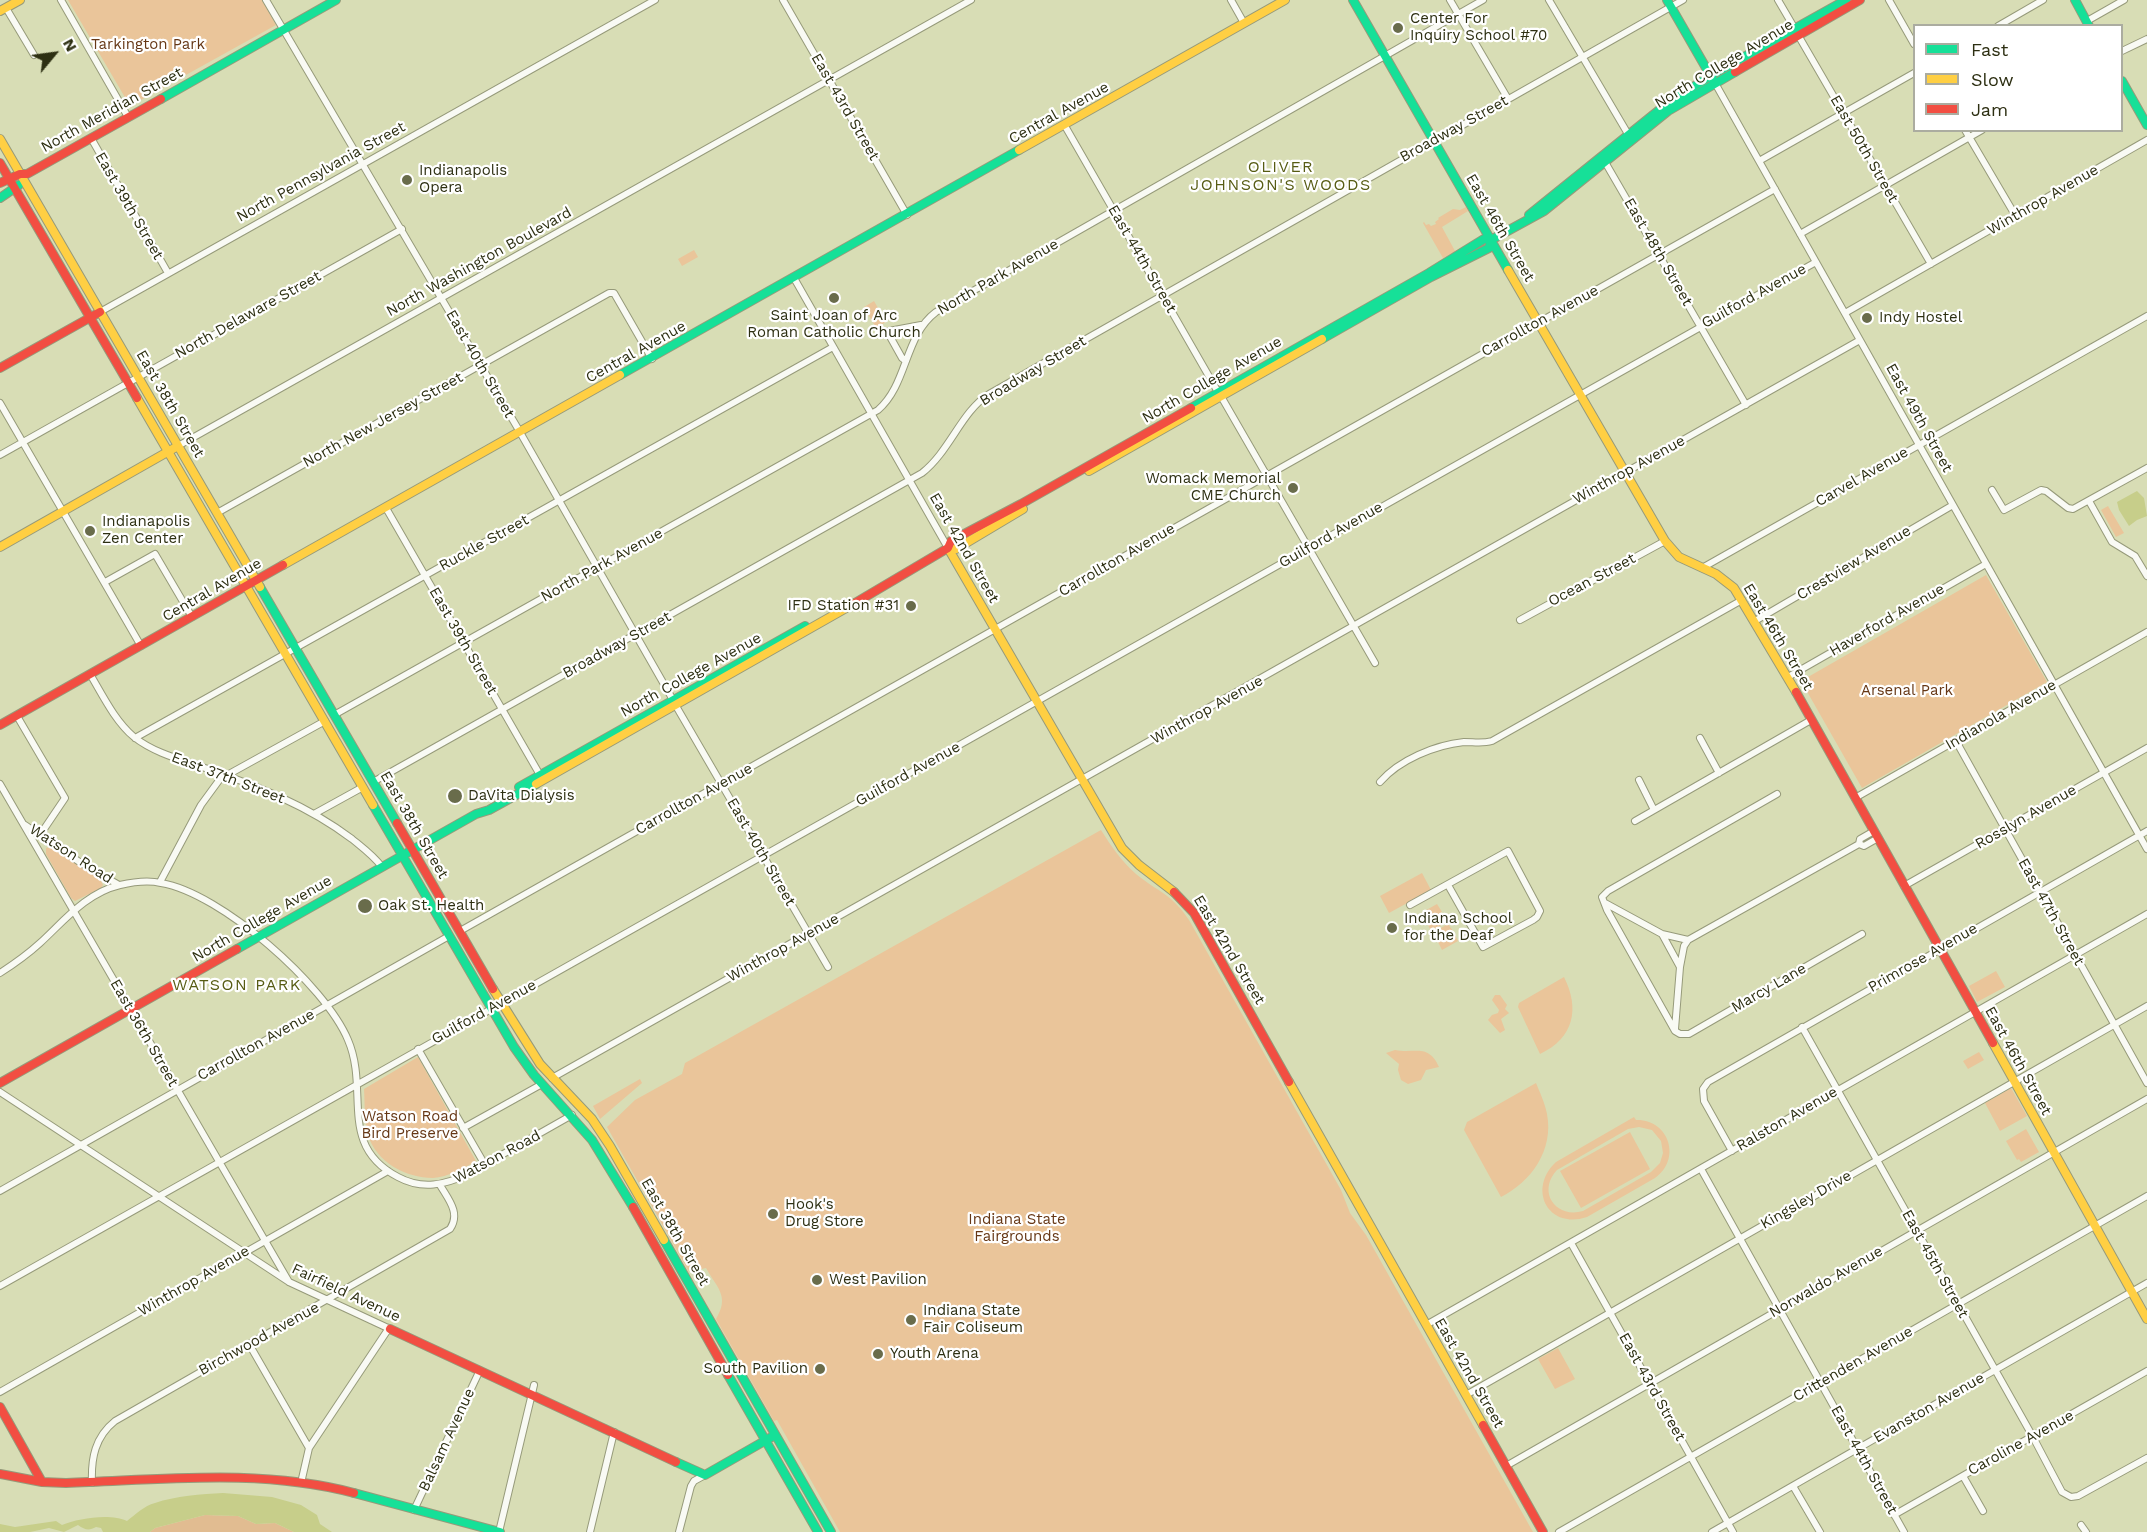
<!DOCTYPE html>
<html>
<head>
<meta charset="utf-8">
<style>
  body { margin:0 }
  #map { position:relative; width:2147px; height:1532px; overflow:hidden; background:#d8ddb5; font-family:"Work Sans",sans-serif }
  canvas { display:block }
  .legend { position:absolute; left:1913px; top:24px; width:210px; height:108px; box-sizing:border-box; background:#fff; border:2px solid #abaca0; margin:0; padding:8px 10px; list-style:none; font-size:18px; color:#2d2f12 }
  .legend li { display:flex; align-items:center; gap:12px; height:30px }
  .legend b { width:30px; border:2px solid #abaca0 }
  .north { position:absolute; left:24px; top:24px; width:60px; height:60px; -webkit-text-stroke:4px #fff; paint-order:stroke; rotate:61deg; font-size:16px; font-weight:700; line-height:24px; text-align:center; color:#2d2f12 }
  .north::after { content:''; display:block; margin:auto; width:21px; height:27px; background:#2d2f12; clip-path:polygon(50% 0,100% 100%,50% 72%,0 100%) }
</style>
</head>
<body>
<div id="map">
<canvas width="2147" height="1532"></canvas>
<ul class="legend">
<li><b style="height:8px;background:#16e098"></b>Fast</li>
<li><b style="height:8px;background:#ffcf43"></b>Slow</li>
<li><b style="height:8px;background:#f24e42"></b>Jam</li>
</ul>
<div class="north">N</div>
</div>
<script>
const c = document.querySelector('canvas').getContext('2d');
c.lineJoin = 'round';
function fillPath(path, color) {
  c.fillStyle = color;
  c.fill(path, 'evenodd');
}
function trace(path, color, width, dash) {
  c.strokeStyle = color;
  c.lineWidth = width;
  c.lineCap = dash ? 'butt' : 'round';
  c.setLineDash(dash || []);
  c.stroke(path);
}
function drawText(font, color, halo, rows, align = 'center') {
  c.font = font + ' "Work Sans",sans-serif';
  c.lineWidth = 4.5;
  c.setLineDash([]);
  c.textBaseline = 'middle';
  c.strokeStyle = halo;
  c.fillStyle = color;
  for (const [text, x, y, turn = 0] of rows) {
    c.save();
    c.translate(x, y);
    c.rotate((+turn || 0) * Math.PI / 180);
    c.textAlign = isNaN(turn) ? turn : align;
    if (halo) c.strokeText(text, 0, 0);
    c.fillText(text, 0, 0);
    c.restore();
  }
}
fillPath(new Path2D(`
  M68,0H262L276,25L130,106Z
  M1466,207L1468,211L1442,227L1455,251L1443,258L1423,223L1424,222L1426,225L1429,224L1431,226L1436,224L1435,222L1439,219L1438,218L1453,209L1460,210Z
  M694,250L698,257L682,266L678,259Z
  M874,301L886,322L876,328L864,307Z
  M2108,506L2124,533L2116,537L2101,510Z
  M1986,575L2047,682L1862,788L1801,681Z
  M1101,830C1111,846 1122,862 1136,874C1158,892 1172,894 1189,920L1341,1190L1350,1213L1366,1235L1533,1532H840L777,1420L774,1421L716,1319C730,1296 717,1288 706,1268L689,1272L607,1127L635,1100L682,1074L685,1063Z
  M50,847L100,879L103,885L101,888L75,901L71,898L46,854V848Z
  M1422,873L1431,890L1389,913L1380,896Z
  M1437,904L1442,912L1425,921L1421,913Z
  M1443,914L1447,922L1431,931L1427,923Z
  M1448,924L1453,931L1436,940L1432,933Z
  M1454,933L1458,941L1442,950L1438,942Z
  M1996,971L2005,987L1977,1002L1969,986Z
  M1564,977C1580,1009 1574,1038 1540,1054L1518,1007L1519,1003Z
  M1495,995H1500L1507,1005L1505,1009L1509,1013L1501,1019L1505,1030L1500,1033L1488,1020L1492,1015L1498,1013L1499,1010L1492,1000Z
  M1395,1050C1415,1054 1428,1043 1439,1067L1426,1070L1421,1080L1408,1084L1401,1080L1398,1070L1399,1064L1386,1053Z
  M1979,1052L1984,1060L1968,1069L1963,1061Z
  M418,1057L476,1161C464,1168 448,1177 433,1178C406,1178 376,1162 368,1135C364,1120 365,1104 364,1089Z
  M640,1079L642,1083L600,1119L593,1106Z
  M1536,1083C1540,1093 1545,1103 1547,1114C1554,1150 1531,1182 1501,1197L1464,1130L1467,1122Z
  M2011,1088L2027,1116L2000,1131L1985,1103Z
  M1634,1117L1636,1120C1669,1119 1682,1159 1655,1178L1587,1217C1548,1230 1527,1189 1556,1162ZM1639,1127L1652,1130L1661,1141L1663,1153L1660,1163L1651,1172L1583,1211C1555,1219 1537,1191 1557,1170L1628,1129Z
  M2026,1129L2039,1152L2021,1162L2019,1159L2017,1160L2006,1141Z
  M1630,1132L1650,1169L1581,1208L1560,1171Z
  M1558,1348L1575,1379L1555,1389L1538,1359Z`), '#eac59a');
fillPath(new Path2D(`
  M205,1515L238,1516L256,1524L275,1523L294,1532H150L155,1528Z`), '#e1bc91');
fillPath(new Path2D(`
  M2137,491L2144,498L2147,516L2137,520L2129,526L2119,510L2117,502Z
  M223,1493L272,1497L301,1505L317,1515L320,1524L332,1532H294L275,1523L256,1524L238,1516L205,1515L155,1528L150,1532H103L101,1528L96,1527C89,1531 85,1530 78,1525L64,1532L49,1528L30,1532H0V1524L15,1527L56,1521L62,1525C78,1518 111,1513 127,1521C136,1514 144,1506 155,1503C175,1496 202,1494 223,1493Z`), '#c7ce8a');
const street = new Path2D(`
  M61,0L128,117
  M266,0L517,427L673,700
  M783,0L907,215
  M1231,0L1244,23
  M1450,0L1508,99
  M1549,0L1628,134
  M1778,0L1795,29
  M1889,0L1914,44
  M6,8L34,55
  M2087,21L2124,0
  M1998,26L2043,0
  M1798,35L1931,264
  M2122,51L2147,39
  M1715,83L2147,849
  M1065,126L1218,392
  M1965,130L2015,215
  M91,138L168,273
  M1759,161L1914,73
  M1605,162L1746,405
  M1800,234L1982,130
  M794,278L948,548
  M100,312L655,0
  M1845,313L2147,140
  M906,361L902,358L888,333L889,331L921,325
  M1222,398L1375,663
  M0,403L141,646
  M178,446L971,0
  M0,455L402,229
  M1992,490L2004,510L2041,490L2046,491L2068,508L2073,509L2147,468
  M2089,501L2112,542L2135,556L2147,576
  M386,508L540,775
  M217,513L609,293H614L652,359
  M1702,568L2147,316
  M105,582L155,554L192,617
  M1520,620L1665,541
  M1755,621L1953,505
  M90,674C103,696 115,721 134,737C154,753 182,760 205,768C257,786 307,805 352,839C363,848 374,856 382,867
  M1788,677L1986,564
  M676,706L828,967
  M334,715L878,410C908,384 904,336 936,312L1483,0
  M17,716L65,798L40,835
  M135,738L833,347
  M1700,738L1719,773
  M1956,741L2147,1083
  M1639,780L1654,810
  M373,782L922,473C950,451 961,412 989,394L1683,0
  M1380,782C1399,760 1435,745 1464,742C1474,742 1482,744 1492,741L1742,600
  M0,784L289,1282
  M1777,794L1608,891L1602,897L1607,910L1675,1031L1680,1034H1689L1862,934
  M1855,798L2147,632
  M314,814L363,787
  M1635,821L1811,720
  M25,825L81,863L119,885
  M1874,831L1860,839L1859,844L1864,846L1878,838
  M160,882L201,805L220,779L325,721
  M1904,886L2147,748
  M1605,903L1662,934
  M1410,905L1508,851L1540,911L1537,917L1533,920L1483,947L1448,885
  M460,931L1775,189
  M1662,934L1688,940L1684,946L1680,967Z
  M1688,940L1859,844
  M0,973C14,964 28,954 40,943C64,921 86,893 120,885C133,882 148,880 161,883C221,893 325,985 348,1040C370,1091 337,1145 398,1177C422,1190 445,1185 468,1174L572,1115
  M1802,1027L2033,1437L2062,1492L2071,1497L2078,1496L2147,1458
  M1675,1029L1680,967
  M418,1049L485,1165
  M552,1078L1860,340
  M0,1092L289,1282L390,1329
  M463,1128L542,1084
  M1732,1151L1704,1101L1703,1089L1708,1082L2147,831
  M1701,1169L1904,1532
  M0,1191L449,936
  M1571,1243L1733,1532
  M0,1286L1816,262
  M1426,1325L2147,914
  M249,1344L309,1448
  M0,1392L388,1171
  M1466,1395L2147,1006
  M1506,1466L2147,1099
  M1963,1476L1983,1511
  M92,1483C91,1458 95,1437 115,1421L450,1229C461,1213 448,1199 440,1185
  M301,1483L309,1448L389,1328
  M1793,1486L1820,1532
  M414,1510L480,1370
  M1894,1515L2147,1371
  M2081,1525L2086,1532
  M499,1532L534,1385
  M590,1532L614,1432
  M679,1532L691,1486L694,1481L705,1475
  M1559,1532L2147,1196
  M1712,1532L2147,1283`);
const fast = new Path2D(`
  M1353,0L1508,270
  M1667,0L1713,80
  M2075,0L2089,26
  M2122,81L2147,125
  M161,99L336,0
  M0,198L19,185
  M1529,215L1668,103L1715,73L1846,0
  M1322,339L1431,277L1489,248L1491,240L1544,211L1668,111L1735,72
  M620,375L1019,150
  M1191,408L1429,273L1484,239L1491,240
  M260,587L397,823
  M519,787L805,626
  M373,805L514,1047L534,1075L592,1140L633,1207
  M237,949L476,814L489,810L536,784
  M664,1240L831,1532
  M728,1375L818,1532
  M676,1462L705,1475L775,1435
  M354,1493L500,1532`);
const slow = new Path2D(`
  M0,11L20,0
  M0,139L260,587
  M1019,150L1285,0
  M1508,270L1665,541L1679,557L1716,574L1734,588L1796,692
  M137,398L373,805
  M1089,471L1322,339
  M0,547L178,446
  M948,548L1122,848L1139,865L1174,892
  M948,548L956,549L1023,509
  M283,565L620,375
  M536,784L855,603
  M493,989L540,1064L592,1119L610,1146L664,1240
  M1993,1043L2147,1319
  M1289,1082L1483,1425`);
const jam = new Path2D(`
  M1735,72L1860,0
  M0,163L137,398
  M0,183L20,174H27L161,99
  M0,368L100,312
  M855,603L948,548L951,541L1021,504L1191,408
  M1796,692L1993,1043
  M0,725L283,565
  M397,823L493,989
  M1174,892L1194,913L1289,1082
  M0,1083L237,949
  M633,1207L728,1375
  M390,1329L676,1462
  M0,1407L42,1482
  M1483,1425L1543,1532
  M0,1474L42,1482L66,1483C161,1480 260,1468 354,1493`);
trace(street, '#969a7a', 8);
trace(fast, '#969a7a', 10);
trace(slow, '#969a7a', 10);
trace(jam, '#969a7a', 10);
trace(street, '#f9faf4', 6);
trace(fast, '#16e098', 8);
trace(slow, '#ffcf43', 8);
trace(jam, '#f24e42', 8);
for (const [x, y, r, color] of [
  [1398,28,6,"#696c4b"],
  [407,180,6,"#696c4b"],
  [834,298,6,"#696c4b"],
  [1867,318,6,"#696c4b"],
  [1293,488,6,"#696c4b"],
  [90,531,6,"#696c4b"],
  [911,606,6,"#696c4b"],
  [455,796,8,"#696c4b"],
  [365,906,8,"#696c4b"],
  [1392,928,6,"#696c4b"],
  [773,1214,6,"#696c4b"],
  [817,1280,6,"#696c4b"],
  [911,1320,6,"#696c4b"],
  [878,1354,6,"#696c4b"],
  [820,1369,6,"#696c4b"]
]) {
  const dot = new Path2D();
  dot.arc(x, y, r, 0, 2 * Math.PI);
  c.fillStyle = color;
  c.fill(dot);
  trace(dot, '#fff', 2);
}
drawText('15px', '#2d2f12', '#fff', [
  ["Center For",1410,19],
  ["Inquiry School #70",1410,36],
  ["Indianapolis",419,171],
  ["Opera",419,188],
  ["Saint Joan of Arc",834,316,"center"],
  ["Roman Catholic Church",834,333,"center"],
  ["Indy Hostel",1879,318],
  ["Womack Memorial",1281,479,"right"],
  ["CME Church",1281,496,"right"],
  ["Indianapolis",102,522],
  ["Zen Center",102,539],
  ["IFD Station #31",899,606,"right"],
  ["DaVita Dialysis",468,796],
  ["Oak St. Health",378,906],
  ["Indiana School",1404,919],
  ["for the Deaf",1404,936],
  ["Hook's",785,1205],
  ["Drug Store",785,1222],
  ["West Pavilion",829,1280],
  ["Indiana State",923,1311],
  ["Fair Coliseum",923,1328],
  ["Youth Arena",890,1354],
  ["South Pavilion",808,1369,"right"]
], 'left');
drawText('15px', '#663715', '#fff', [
  ["Tarkington Park",148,45],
  ["Arsenal Park",1907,691],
  ["Watson Road",410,1117],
  ["Bird Preserve",410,1134],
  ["Indiana State",1017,1220],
  ["Fairgrounds",1017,1237]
]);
drawText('15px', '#2d2f12', '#fff', [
  ["North College Avenue",1724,64,-31],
  ["East 43rd Street",845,107,60],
  ["North Meridian Street",112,110,-29],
  ["Central Avenue",1059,113,-29],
  ["Broadway Street",1454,129,-29],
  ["East 50th Street",1864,149,60],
  ["North Pennsylvania Street",321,172,-29],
  ["Winthrop Avenue",2043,200,-30],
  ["East 39th Street",129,206,60],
  ["East 46th Street",1500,228,60],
  ["East 48th Street",1658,252,60],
  ["East 44th Street",1142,259,60],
  ["North Washington Boulevard",479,262,-29],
  ["North Park Avenue",998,277,-30],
  ["Guilford Avenue",1754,296,-29],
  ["North Delaware Street",248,315,-29],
  ["Carrollton Avenue",1540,321,-29],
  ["Central Avenue",636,352,-29],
  ["East 40th Street",480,364,60],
  ["Broadway Street",1033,371,-31],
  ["North College Avenue",1212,380,-30],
  ["East 38th Street",170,404,60],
  ["East 49th Street",1919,418,61],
  ["North New Jersey Street",383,420,-29],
  ["Winthrop Avenue",1629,470,-29],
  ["Carvel Avenue",1862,477,-30],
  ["Guilford Avenue",1331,535,-30],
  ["Ruckle Street",484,543,-29],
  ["East 42nd Street",964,548,60],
  ["Carrollton Avenue",1117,560,-30],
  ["Crestview Avenue",1854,563,-31],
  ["North Park Avenue",602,565,-29],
  ["Ocean Street",1592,580,-28],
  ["Central Avenue",212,590,-30],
  ["Haverford Avenue",1887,620,-30],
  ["East 46th Street",1778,637,59],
  ["East 39th Street",463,641,60],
  ["Broadway Street",617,645,-29],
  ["North College Avenue",691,675,-29],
  ["Winthrop Avenue",1207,710,-29],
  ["Indianola Avenue",2001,715,-30],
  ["Guilford Avenue",908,774,-29],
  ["East 37th Street",228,778,21],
  ["Carrollton Avenue",694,799,-29],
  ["Rosslyn Avenue",2026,817,-30],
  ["East 38th Street",414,825,60],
  ["East 40th Street",761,852,60],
  ["Watson Road",71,854,33],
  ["East 47th Street",2051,912,61],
  ["North College Avenue",262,919,-30],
  ["Winthrop Avenue",783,948,-29],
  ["East 42nd Street",1229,950,59],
  ["Primrose Avenue",1923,958,-30],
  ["Marcy Lane",1769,988,-30],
  ["Guilford Avenue",484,1012,-29],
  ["East 36th Street",144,1033,60],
  ["Carrollton Avenue",256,1045,-29],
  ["East 46th Street",2018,1061,61],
  ["Ralston Avenue",1787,1119,-30],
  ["Watson Road",497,1157,-28],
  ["Kingsley Drive",1806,1200,-30],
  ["East 38th Street",675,1232,60],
  ["East 45th Street",1935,1264,61],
  ["Winthrop Avenue",194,1281,-30],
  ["Norwaldo Avenue",1826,1282,-30],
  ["Fairfield Avenue",346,1293,25],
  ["Birchwood Avenue",259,1339,-29],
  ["Crittenden Avenue",1853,1364,-30],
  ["East 42nd Street",1469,1373,60],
  ["East 43rd Street",1652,1387,61],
  ["Evanston Avenue",1929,1408,-30],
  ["Balsam Avenue",447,1440,-65],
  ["Caroline Avenue",2021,1443,-29],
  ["East 44th Street",1864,1460,61]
]);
c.letterSpacing = '1.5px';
drawText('16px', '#575c13', '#fff', [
  ["OLIVER",1281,167],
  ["JOHNSON'S WOODS",1281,185],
  ["WATSON PARK",237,985]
]);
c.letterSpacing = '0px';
</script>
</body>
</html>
